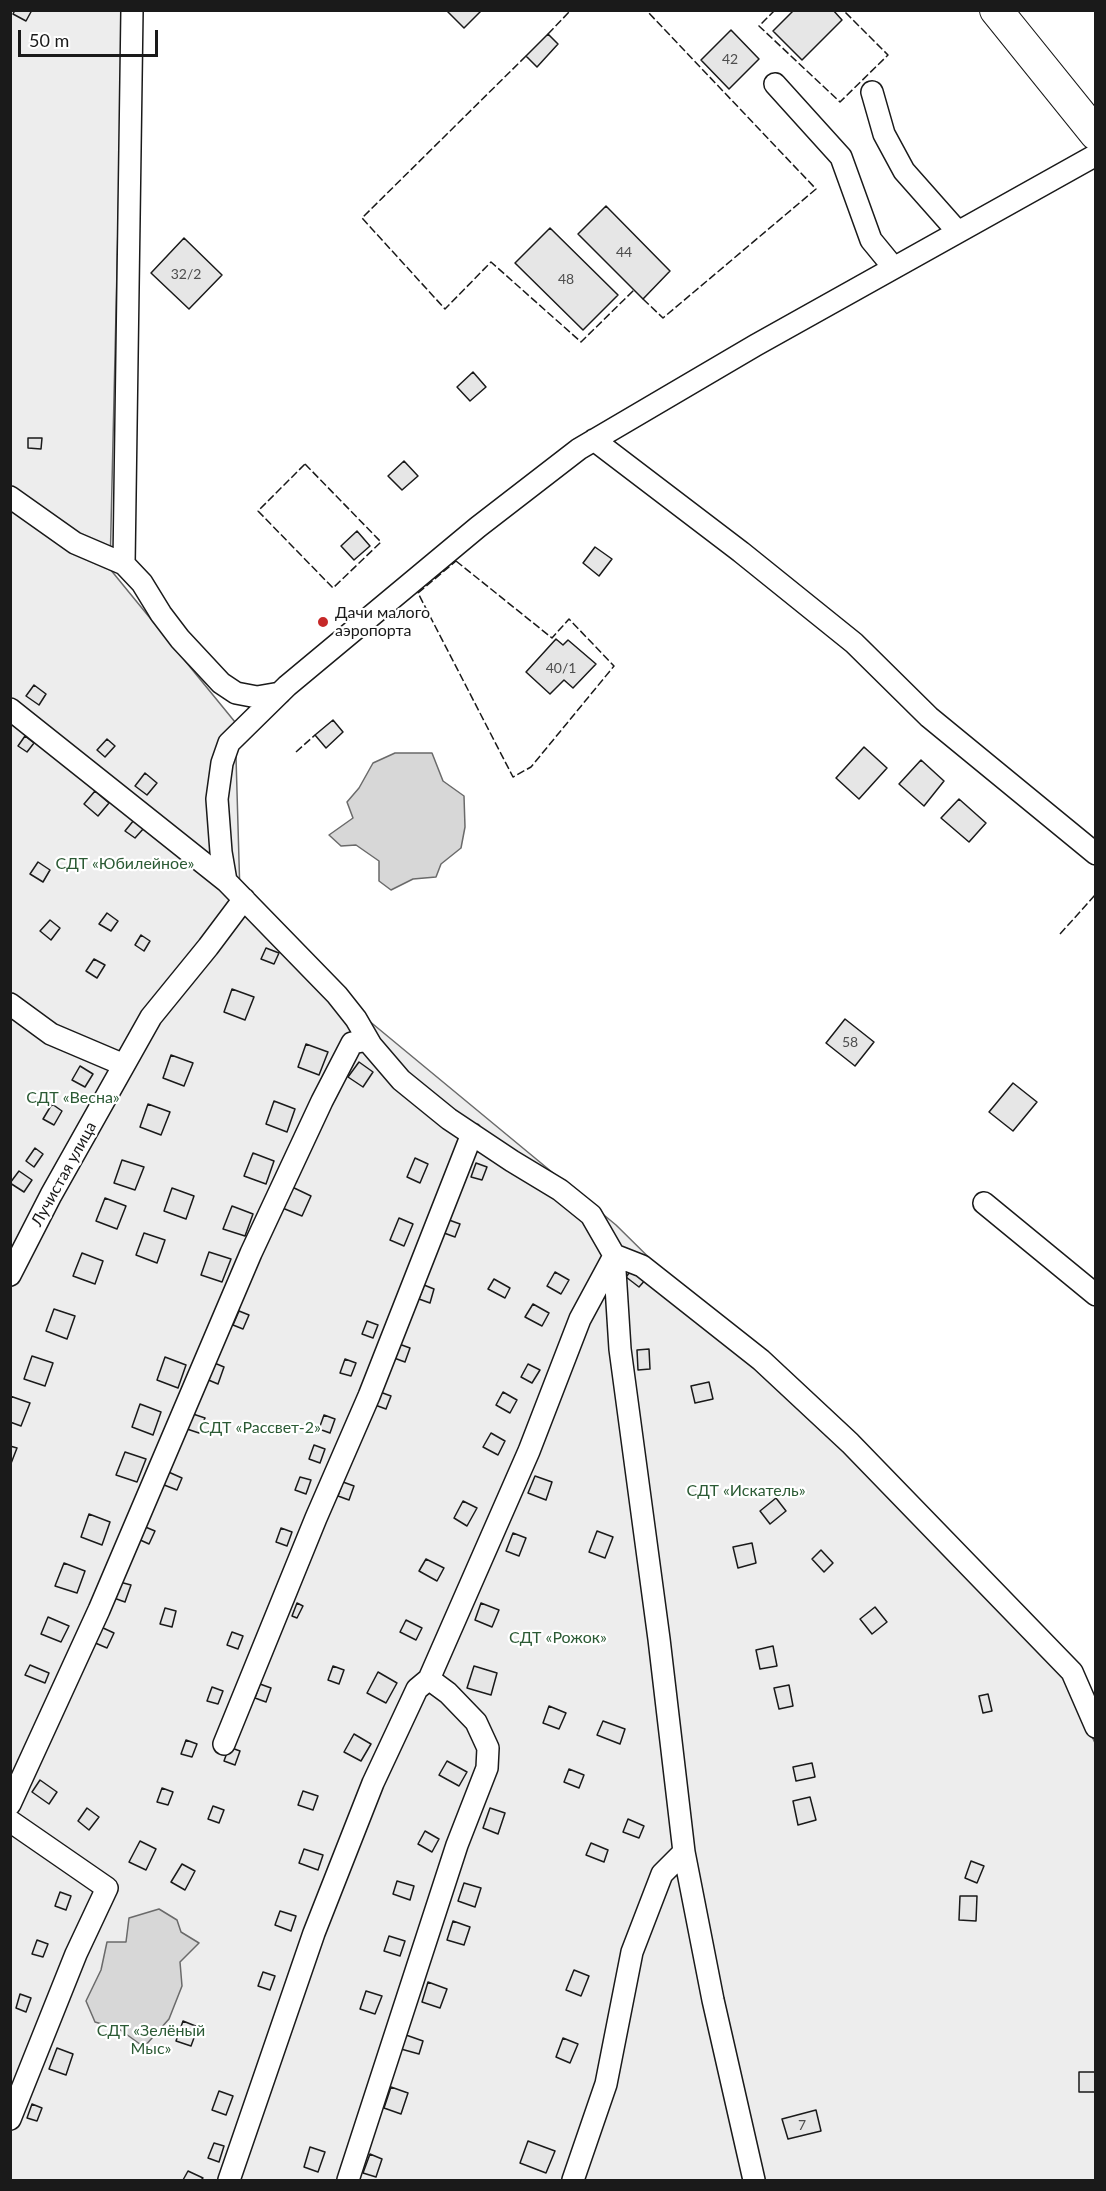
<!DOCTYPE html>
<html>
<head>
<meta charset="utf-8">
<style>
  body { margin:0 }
  #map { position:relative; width:1106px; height:2191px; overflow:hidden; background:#fff; font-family:Lato,sans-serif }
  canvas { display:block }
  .frame { position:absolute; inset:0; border:12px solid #1a1a1a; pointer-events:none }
  .scale { position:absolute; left:18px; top:30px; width:140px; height:27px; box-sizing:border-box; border:3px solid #1a1a1a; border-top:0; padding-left:8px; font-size:18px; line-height:21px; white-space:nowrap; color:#1a1a1a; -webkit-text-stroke:4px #fff; paint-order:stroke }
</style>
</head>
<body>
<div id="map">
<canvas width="1106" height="2191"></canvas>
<div class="frame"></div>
<div class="scale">50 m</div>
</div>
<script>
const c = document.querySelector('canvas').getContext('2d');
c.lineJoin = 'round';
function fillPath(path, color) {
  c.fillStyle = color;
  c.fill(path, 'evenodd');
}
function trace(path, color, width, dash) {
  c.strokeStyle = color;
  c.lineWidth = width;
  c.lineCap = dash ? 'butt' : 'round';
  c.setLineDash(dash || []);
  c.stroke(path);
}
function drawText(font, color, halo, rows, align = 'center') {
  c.font = font + ' Lato,sans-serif';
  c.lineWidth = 4.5;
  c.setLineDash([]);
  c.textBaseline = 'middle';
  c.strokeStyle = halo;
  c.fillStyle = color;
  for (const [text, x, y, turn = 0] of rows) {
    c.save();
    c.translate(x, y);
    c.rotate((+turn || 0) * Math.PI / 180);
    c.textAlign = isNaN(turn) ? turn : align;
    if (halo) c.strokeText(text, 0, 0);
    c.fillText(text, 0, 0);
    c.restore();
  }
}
const built = new Path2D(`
  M11,11H123L110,569L235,722L240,895L368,1020L616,1225L1057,1660L1095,1743V2180H11Z`);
fillPath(built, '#ededed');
trace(built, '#6a6a6a', 1.5);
const water = new Path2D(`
  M395,753H432L443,781L464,796L465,827L461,848L441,864L436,877L413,879L391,890L379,881V861L356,845L341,846L329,835L353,818L347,802L359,788L373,763Z
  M159,1909L177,1920L181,1932L199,1943L180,1962L182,1986L169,2019L144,2047L119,2029L95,2022L86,2001L101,1970L107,1942H126L129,1918Z`);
fillPath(water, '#d7d7d7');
trace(water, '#6a6a6a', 1.5);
const building = new Path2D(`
  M15,10H32L26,21L13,14Z
  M446,10H482L464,28Z
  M794,10H833L842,20L802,60L773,31Z
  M731,30L759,59L729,89L701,60Z
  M548,34L558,44L537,67L526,56Z
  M606,206L670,271L643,299L578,234Z
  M550,228L618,295L583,330L515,263Z
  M184,238L222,275L189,309L151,273Z
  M473,372L486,387L470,401L457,387Z
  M28,438H42L41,449L28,448Z
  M404,461L418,476L402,490L388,476Z
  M357,531L370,546L354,560L341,546Z
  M595,547L612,559L599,576L583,563Z
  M556,639L563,645L568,640L596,664L573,688L564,680L550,694L526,672Z
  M34,685L46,694L39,705L26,696Z
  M333,720L343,732L326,748L315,735Z
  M25,736L34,743L27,752L18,746Z
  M107,739L115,746L105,757L97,750Z
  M864,747L887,768L859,799L836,778Z
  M921,760L944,781L924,806L899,784Z
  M145,773L157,783L147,795L135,786Z
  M95,791L109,803L98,816L84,804Z
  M959,799L986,823L969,842L941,818Z
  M134,820L144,828L135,838L125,831Z
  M38,862L50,870L43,882L30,874Z
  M107,913L118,921L111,931L99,924Z
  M50,920L60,928L51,940L40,931Z
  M141,935L150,941L144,951L135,945Z
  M266,948L279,953L274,964L261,959Z
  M94,959L105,965L97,978L86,971Z
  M232,989L254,997L245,1020L224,1012Z
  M845,1019L874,1042L855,1066L826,1043Z
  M306,1044L328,1052L319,1075L298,1067Z
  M171,1055L193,1063L184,1086L163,1078Z
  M359,1062L373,1072L363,1087L348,1077Z
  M80,1066L93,1074L85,1087L72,1080Z
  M1013,1083L1037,1102L1013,1131L989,1112Z
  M274,1101L295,1109L287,1132L266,1124Z
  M52,1104L62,1111L54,1125L43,1119Z
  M148,1104L170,1112L161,1135L140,1127Z
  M35,1148L43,1154L34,1167L26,1161Z
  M253,1153L274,1161L266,1184L244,1176Z
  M415,1158L428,1164L420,1183L407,1177Z
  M122,1160L144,1167L135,1190L114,1183Z
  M476,1163L487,1167L482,1180L471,1177Z
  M19,1171L32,1180L24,1192L10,1183Z
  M290,1186L311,1196L302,1216L280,1207Z
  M172,1188L194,1196L186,1219L164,1211Z
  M105,1198L126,1206L117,1229L96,1221Z
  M232,1206L253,1214L245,1236L223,1229Z
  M399,1218L413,1224L404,1246L390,1240Z
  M449,1220L460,1224L455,1237L444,1233Z
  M144,1233L165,1240L157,1263L136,1255Z
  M209,1252L231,1259L222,1282L201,1275Z
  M82,1253L103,1261L95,1284L73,1276Z
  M634,1267L647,1278L639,1287L626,1277Z
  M555,1272L569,1280L561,1294L547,1286Z
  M494,1279L510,1288L505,1298L488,1289Z
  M424,1285L434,1289L430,1303L419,1299Z
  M533,1304L549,1313L542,1326L525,1317Z
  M54,1309L75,1316L67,1339L46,1331Z
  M239,1311L249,1315L243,1329L233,1325Z
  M367,1321L378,1325L373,1338L362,1334Z
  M399,1344L410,1348L405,1362L394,1358Z
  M649,1349L650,1369L638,1370L637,1350Z
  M32,1356L53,1363L45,1386L24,1379Z
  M165,1357L186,1365L178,1388L157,1380Z
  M345,1359L356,1363L351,1376L340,1373Z
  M212,1362L224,1367L218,1384L206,1379Z
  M528,1364L540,1370L532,1383L521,1377Z
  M709,1382L713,1399L695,1403L691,1386Z
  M380,1392L391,1396L386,1409L375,1405Z
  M503,1392L517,1400L510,1413L496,1405Z
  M10,1396L30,1403L21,1426L10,1422Z
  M140,1404L161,1412L153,1435L132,1427Z
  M190,1413L205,1418L199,1433L184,1428Z
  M324,1415L335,1419L330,1433L319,1429Z
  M491,1433L505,1441L498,1455L483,1447Z
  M314,1445L325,1449L320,1463L309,1459Z
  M10,1446L17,1448L10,1466Z
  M125,1452L146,1459L137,1482L116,1475Z
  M164,1470L182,1478L177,1490L159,1483Z
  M535,1476L552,1482L546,1500L528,1493Z
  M300,1477L311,1480L306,1494L295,1490Z
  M343,1482L354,1486L349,1500L338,1496Z
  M776,1498L786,1511L770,1524L760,1511Z
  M463,1501L477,1508L467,1526L454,1518Z
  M89,1514L110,1522L102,1545L81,1537Z
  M143,1526L155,1531L149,1544L138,1539Z
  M281,1528L292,1532L287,1546L276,1542Z
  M597,1531L613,1537L605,1558L589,1552Z
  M513,1533L526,1538L519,1556L506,1551Z
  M752,1543L756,1563L738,1568L733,1547Z
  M821,1550L833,1563L824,1572L812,1559Z
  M426,1559L444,1568L437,1581L419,1571Z
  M64,1563L85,1571L77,1593L55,1586Z
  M116,1581L131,1585L125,1602L111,1597Z
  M297,1603L303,1606L297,1618L292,1616Z
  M481,1603L499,1610L492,1627L475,1620Z
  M875,1607L887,1622L872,1634L860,1619Z
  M165,1608L176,1611L172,1627L160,1624Z
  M48,1617L69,1626L61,1642L41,1634Z
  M406,1620L422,1628L416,1640L400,1632Z
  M101,1627L114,1633L107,1648L93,1642Z
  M232,1632L243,1636L238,1649L227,1645Z
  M773,1646L777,1666L760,1669L756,1650Z
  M30,1665L49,1673L45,1683L25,1675Z
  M333,1666L344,1670L339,1684L328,1680Z
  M474,1666L497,1673L491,1695L467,1688Z
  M378,1672L397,1683L386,1703L367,1693Z
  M260,1684L271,1688L266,1702L255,1698Z
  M789,1685L793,1706L779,1709L774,1688Z
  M212,1687L223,1691L218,1704L207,1701Z
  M988,1694L992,1711L983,1713L979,1696Z
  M549,1706L566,1713L559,1729L543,1723Z
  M603,1721L625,1729L620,1744L597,1735Z
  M354,1734L371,1744L361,1761L344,1752Z
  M186,1740L197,1744L192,1757L181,1754Z
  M229,1747L240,1751L235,1765L224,1761Z
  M447,1761L467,1772L459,1786L439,1775Z
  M812,1763L815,1777L796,1781L793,1767Z
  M569,1769L584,1775L579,1788L564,1782Z
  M40,1780L57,1792L49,1804L32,1792Z
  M162,1788L173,1792L168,1805L157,1802Z
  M303,1791L318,1796L313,1810L298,1805Z
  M810,1797L816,1820L798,1825L793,1801Z
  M213,1806L224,1810L219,1823L208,1819Z
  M87,1808L99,1817L89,1830L78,1821Z
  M490,1808L505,1813L498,1834L483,1828Z
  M628,1819L644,1826L639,1838L623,1832Z
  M425,1831L439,1839L432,1852L418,1844Z
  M140,1841L156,1849L146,1870L129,1862Z
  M591,1843L608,1850L604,1862L586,1855Z
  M304,1849L323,1855L318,1870L299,1863Z
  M971,1861L984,1866L977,1883L965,1878Z
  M182,1864L195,1871L185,1890L171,1882Z
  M397,1881L414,1886L410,1900L393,1894Z
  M464,1883L481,1888L475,1907L458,1901Z
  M60,1892L71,1896L66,1910L55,1906Z
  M960,1896H977L976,1921L959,1920Z
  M280,1911L296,1916L291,1931L275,1925Z
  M453,1921L470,1927L464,1945L447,1940Z
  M389,1936L405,1941L400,1956L384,1951Z
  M37,1940L48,1944L43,1957L32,1954Z
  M574,1970L589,1976L581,1996L566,1990Z
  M263,1972L275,1976L270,1990L258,1986Z
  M428,1982L447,1989L440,2008L422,2002Z
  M366,1991L382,1996L375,2014L360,2009Z
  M20,1994L31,1998L26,2012L16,2008Z
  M183,2021L198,2027L191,2046L176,2041Z
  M406,2035L423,2041L419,2054L401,2049Z
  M563,2038L578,2044L570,2063L556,2057Z
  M57,2048L73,2054L66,2075L49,2069Z
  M1079,2072H1096V2092H1079Z
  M391,2087L408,2093L401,2114L384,2108Z
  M219,2091L233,2096L226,2115L212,2110Z
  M32,2104L42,2108L37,2121L27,2118Z
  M816,2110L821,2131L788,2139L782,2119Z
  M528,2141L555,2151L546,2173L520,2163Z
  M214,2143L224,2146L219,2162L208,2158Z
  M310,2147L325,2152L318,2172L304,2167Z
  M370,2154L382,2159L376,2177L363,2173Z
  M188,2171L203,2178L201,2180H183Z`);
fillPath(building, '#e6e6e6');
trace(building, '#1a1a1a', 1.5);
const minor = new Path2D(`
  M132,10L124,564L142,583L161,614L180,639L221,683L236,693L257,697L280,693
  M775,84L841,157L871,240L894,268
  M872,92L884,134L904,171L958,232
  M594,440L741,552L854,643L929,717L1096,854
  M10,497L75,543L124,564
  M10,709L226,881
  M10,1004L51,1034L124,1065
  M984,1203L1096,1295
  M614,1255L642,1266L761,1360L850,1443L1072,1672L1096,1727
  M10,1275L51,1195L151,1017L208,947L244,899
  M224,1744L316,1518L369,1396L472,1134
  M10,1804L99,1610L251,1253L322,1101L352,1043L368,1040
  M10,1821L107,1888L76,1954L10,2119
  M684,1852L713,2000L754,2180
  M229,2180L314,1933L373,1783L417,1689L429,1679L529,1451L580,1319L614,1256
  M348,2180L457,1845L487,1768L488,1748L476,1722L448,1693L429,1679
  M573,2180L606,2084L632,1952L662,1874L684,1852L659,1639L620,1349L614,1255L591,1215L560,1190L512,1161L449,1119L401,1080L371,1045L356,1019L337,995L226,881L221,852L217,799L222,763L229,743L287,686L478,527L579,449L756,345L1096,155`);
const highway = new Path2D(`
  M996,10L1096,134`);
trace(minor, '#1a1a1a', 24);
trace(highway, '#1a1a1a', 34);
trace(minor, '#fff', 21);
trace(highway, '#fff', 32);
trace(new Path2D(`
  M775,10L759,26L840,102L888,55L843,10
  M548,34L571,10
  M526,56L362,218L445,309L491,262L581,342L634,290
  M643,299L663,318L816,189L646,10
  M305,464L381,542L333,588L258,511Z
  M456,561L552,638L569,619L614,666L531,767L513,777L418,593Z
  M296,752L315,735
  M1060,934L1096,894`), '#1a1a1a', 1.5, [8, 3]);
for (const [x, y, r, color] of [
  [323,622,6,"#c62828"]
]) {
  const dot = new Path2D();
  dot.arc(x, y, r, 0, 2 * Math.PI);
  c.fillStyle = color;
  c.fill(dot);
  trace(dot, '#fff', 2);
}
drawText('14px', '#4d4d4d', null, [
  ["42",730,59],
  ["44",624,252],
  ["32/2",186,274],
  ["48",566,279],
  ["40/1",561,668],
  ["58",850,1042],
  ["7",802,2125]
]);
drawText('16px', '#1a1a1a', '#fff', [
  ["Дачи малого",335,613],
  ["аэропорта",335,631]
], 'left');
drawText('16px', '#2b5a34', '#fff', [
  ["СДТ «Юбилейное»",125,864],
  ["СДТ «Весна»",73,1098],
  ["СДТ «Рассвет-2»",260,1428],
  ["СДТ «Искатель»",746,1491],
  ["СДТ «Рожок»",558,1638],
  ["СДТ «Зелёный",151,2031],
  ["Мыс»",151,2049]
]);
drawText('16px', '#1a1a1a', '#fff', [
  ["Лучистая улица",64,1174,-61]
]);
</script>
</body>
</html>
